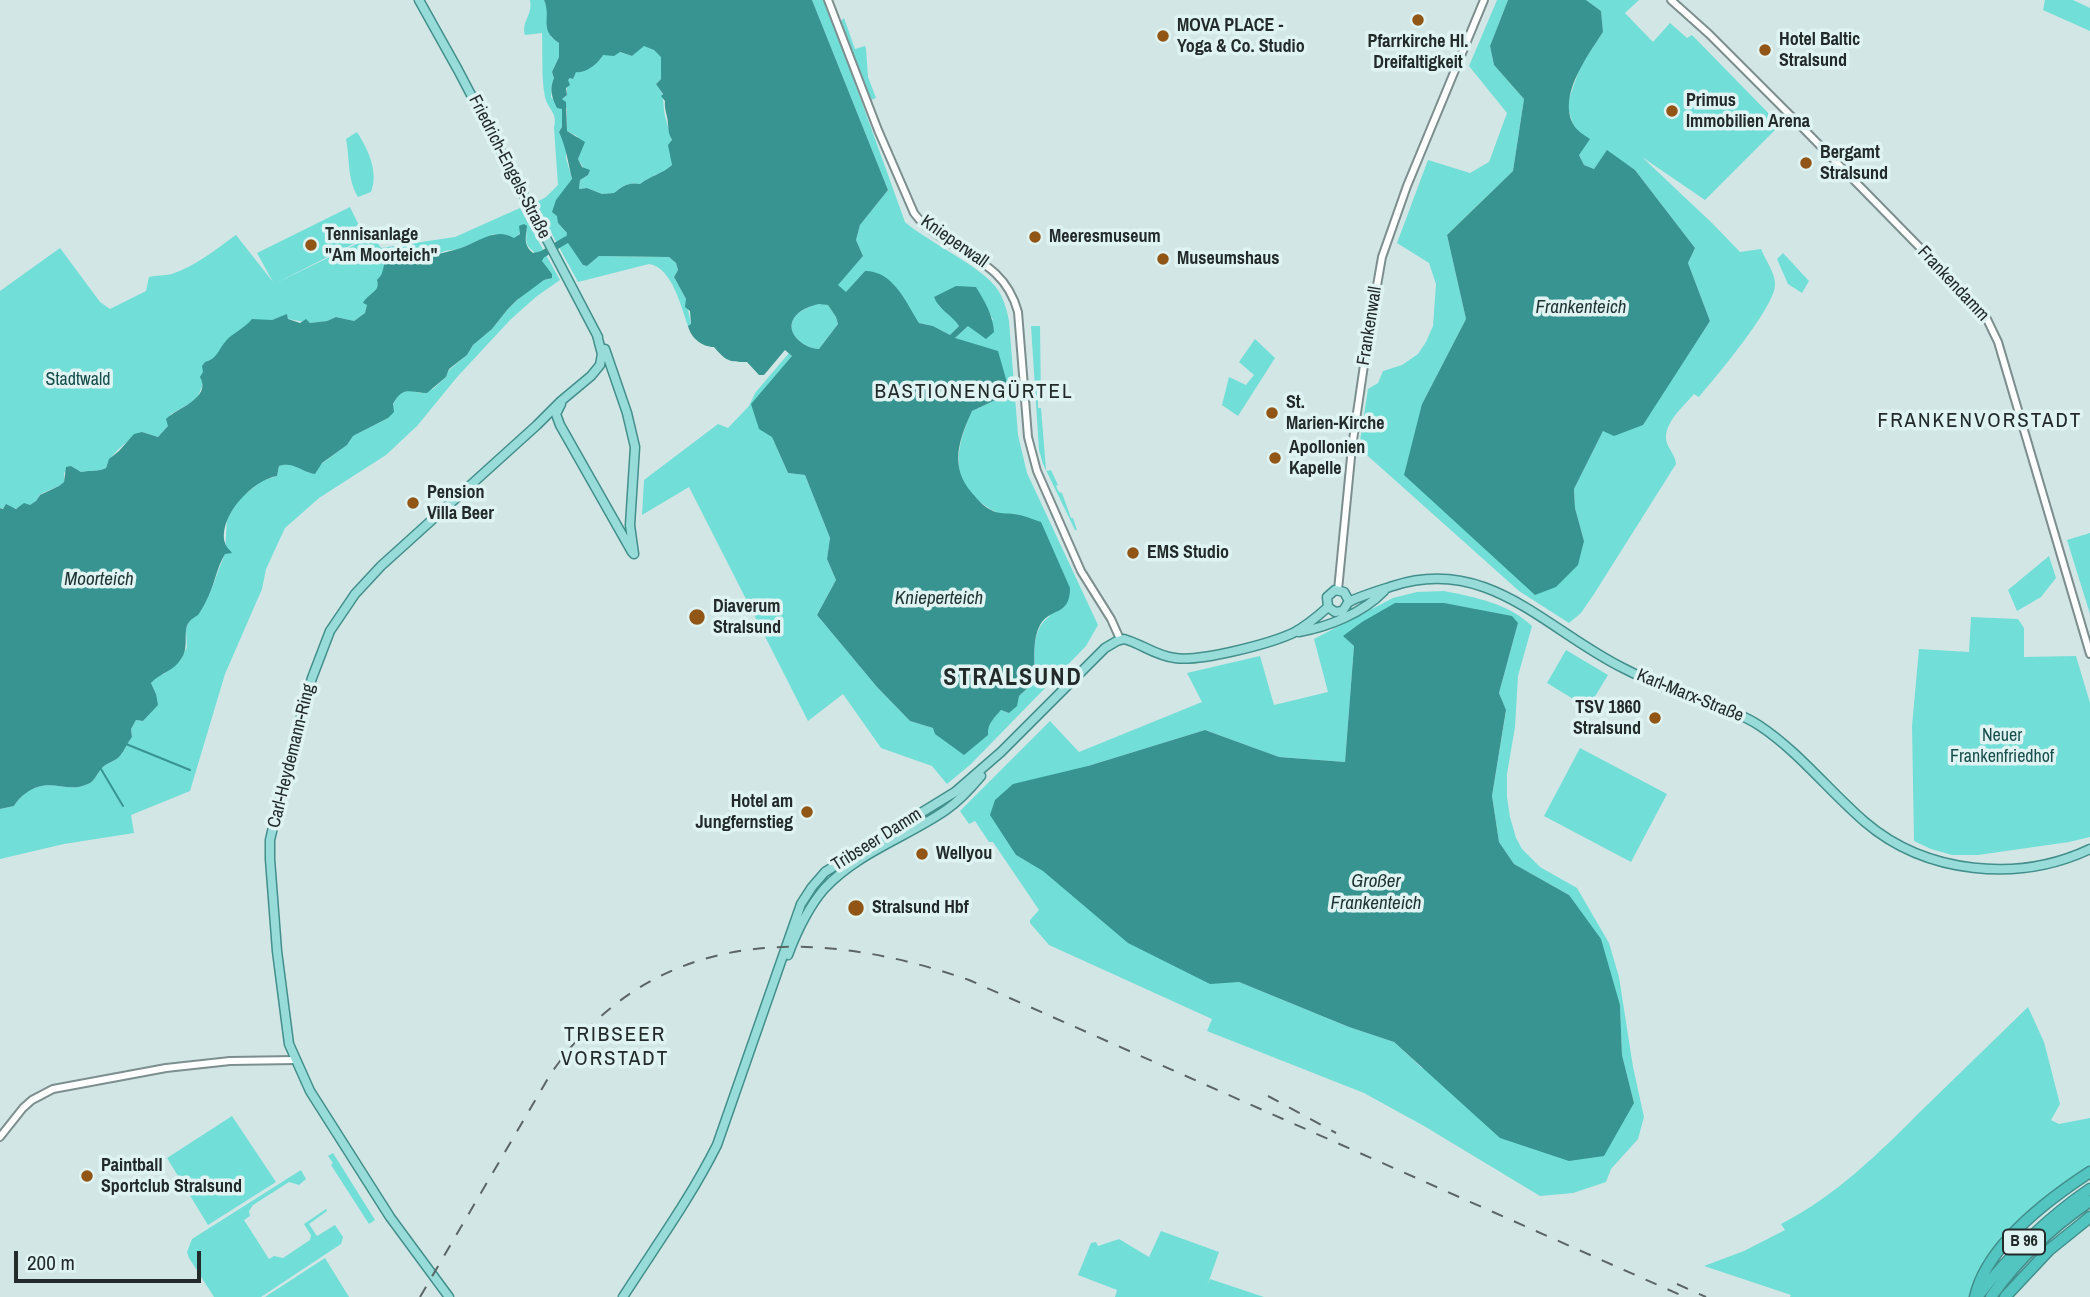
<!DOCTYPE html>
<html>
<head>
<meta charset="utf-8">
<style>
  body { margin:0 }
  #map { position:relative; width:2090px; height:1297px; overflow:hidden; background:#d2e6e5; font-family:"Archivo Narrow",sans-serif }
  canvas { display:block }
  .scale { position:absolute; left:14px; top:1251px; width:187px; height:32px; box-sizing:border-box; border:4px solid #232a2a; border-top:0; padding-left:9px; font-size:21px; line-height:24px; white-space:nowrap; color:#232a2a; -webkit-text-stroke:5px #dff4f2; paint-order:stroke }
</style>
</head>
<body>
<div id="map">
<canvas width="2090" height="1297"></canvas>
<div class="scale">200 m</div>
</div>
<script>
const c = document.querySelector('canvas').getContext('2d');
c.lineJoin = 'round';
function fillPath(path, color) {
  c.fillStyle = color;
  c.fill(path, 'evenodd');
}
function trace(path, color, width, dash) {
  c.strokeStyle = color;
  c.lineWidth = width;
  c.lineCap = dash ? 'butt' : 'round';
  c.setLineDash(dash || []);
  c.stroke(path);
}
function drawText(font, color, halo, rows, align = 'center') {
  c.font = font + ' "Archivo Narrow",sans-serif';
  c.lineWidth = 7;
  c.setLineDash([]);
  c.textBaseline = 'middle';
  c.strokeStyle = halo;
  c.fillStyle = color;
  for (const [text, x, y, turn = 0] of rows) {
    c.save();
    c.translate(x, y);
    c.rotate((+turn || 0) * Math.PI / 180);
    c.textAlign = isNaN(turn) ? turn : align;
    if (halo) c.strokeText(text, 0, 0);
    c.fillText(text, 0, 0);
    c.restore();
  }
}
fillPath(new Path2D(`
  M530,0H544C549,10 548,25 551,37L559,43V57L552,72L554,78L552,83L551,97L562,109V127L559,132L566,145V158L572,179L565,190L558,216V223L567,233L583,265L587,266L599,256L669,257L676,263L678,270L674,277L686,299L691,325L688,326C681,307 672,267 649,264L578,282L535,203L546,197L558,185L554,128C558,112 548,110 545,97C541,77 543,54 542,33L525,35C521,21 533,16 530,0Z
  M812,0H825L905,222C929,243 982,266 998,290C1004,300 1007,310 1009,321L1018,435L1027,473L1098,625L1086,646L971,764L947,784L932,766L881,748L843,694L808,721L689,487L642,515L644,480L718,424L728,428L749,406L755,393L789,353L792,356L772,437L788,473L805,475L830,538L827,559L836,580L817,615L877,687L910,721L933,728H988L992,719L1001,710L1009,713L1019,696L1034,682C1037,659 1028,631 1050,616L996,512C949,487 953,454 972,411L1002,397L955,338L968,326L993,320L976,287L938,305L954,319L959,326L950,335L933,326L919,323L908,307L865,271L846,293L837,285L863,256L856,240L860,225L888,190Z
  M1497,0H1508L1490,46L1494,65L1524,99L1513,171L1447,235L1466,319L1422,404L1584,541L1575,508L1574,489L1603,431L1643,424L1710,321L1688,263L1695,248L1635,170L1607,151L1594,169L1584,165L1579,155L1574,127L1567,105L1580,67L1603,32L1601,11L1586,0H1639L1625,13L1653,42L1670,23L1687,38L1692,35L1780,125L1705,200L1642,157L1712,223L1740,252L1761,249C1765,259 1775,273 1775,284C1776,306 1715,378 1699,397L1694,394C1684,406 1661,425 1667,443C1670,451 1675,455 1676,464L1594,594L1581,613L1569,623L1519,591L1359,448L1368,389L1378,383L1383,371L1402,365L1418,354L1426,342L1433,326L1436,284L1429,263L1397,243L1428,160L1470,173L1489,162L1507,113L1469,66Z
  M2045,0H2073L2090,8V31L2043,10Z
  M844,18L855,49L865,46L866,49L868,77L876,98L871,100L840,22Z
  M644,45L654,50L661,56V79L656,84C664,93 663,99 664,110C665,121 671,132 672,142C672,150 671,158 672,165C662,174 650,176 640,184C628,182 623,186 614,193L602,194L587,188L579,189L580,180L588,175L578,159L581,149L577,136L567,131V109L562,99L567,95V80L571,78L573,79L575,72C586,69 598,65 603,55L619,52L632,56Z
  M357,132C368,149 379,172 371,192L358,197C347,179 350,159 346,139Z
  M350,207L365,238L274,284L373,236L381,248L455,237L520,208L560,280L537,296L511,319L458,376L417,426L386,455L319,498L285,528L266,569L262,589L225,674L190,791L131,815L134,833L64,844L0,859V809L14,806C19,798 22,796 29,791C51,777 66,794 88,784C95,781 97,773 102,768C107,762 115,762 120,756C125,750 127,743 132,737L131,729L136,720L143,721L150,713L156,694L151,683L156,677L164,674L181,659L187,647L186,630L189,621L197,615L210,593L225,553L227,519L240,498L262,481L277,476L279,466C290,462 300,467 309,473L347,445L353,436L388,418L396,398L401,393L409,390L421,393L433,389L446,377L449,370L467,355L473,345L492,329L507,310L528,290L544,280L549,279L552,274C547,269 545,265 541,260C527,242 525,252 527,226L514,239L494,234L459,249L445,251L433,256L429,253L423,256L403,257L384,274L365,313L354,321L336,317L327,321L310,323L288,319L287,315L272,320H252L222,348L203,372L202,387L196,400L171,414L168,426L158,437L142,432C129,440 110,453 106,468C98,472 91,470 81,472L71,466L64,473V482C58,488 50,489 43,493C35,498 42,495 35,502C26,510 10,508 0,508V291L60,248L100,302L110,309L146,291L149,277C156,275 164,276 172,274C196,266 216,249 236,235L273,282L257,253Z
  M1783,253L1809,281L1802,293L1788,284L1777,259Z
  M819,303L828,305L836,317L838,324L819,349C806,349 784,334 794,318C799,310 810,307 819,303Z
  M1031,326H1040L1041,400H1038V408H1041L1046,469L1047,471L1051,470L1058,485L1056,486L1059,492L1062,493L1071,518H1073L1077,530H1075L1043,464L1039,450Z
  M1255,339L1275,358L1238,416L1222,405L1229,377L1246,385L1254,375L1239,362Z
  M2090,533V614L2067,540Z
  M2049,556L2056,578L2041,597L2017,611L2008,590Z
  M1444,591C1475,597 1509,604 1532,626L1518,676L1515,727L1507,774V797L1510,817L1516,838L1522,849L1540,867L1577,888L1609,943L1619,977L1633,1067L1644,1117L1638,1139L1611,1169L1606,1182L1573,1193L1540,1196L1424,1126L1364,1093L1207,1031L1212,1019L1049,945L1030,923V920L1039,910L993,842H989L975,821L969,824L960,811L1050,721L1079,752L1202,702L1187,673L1260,656L1274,705L1328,692L1314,639L1393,598L1417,592ZM1518,623L1499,693L1506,711L1492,796L1499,842L1514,864L1569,895L1620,1005L1622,1055L1634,1103L1422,1068L1394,1042L1349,1027L1239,982L1016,855L1088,766L1205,730L1279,757L1345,762L1354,646L1344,636Z
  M1971,617L2018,619L2024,628V657L2076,656L2090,703V837L2069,842L1978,855H1952L1931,849L1914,841L1912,726L1919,649L1969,652Z
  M1566,650L1608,675L1588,708L1547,683Z
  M1580,748L1667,794L1631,862L1544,816Z
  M2028,1007L2044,1042L2060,1104L2051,1120L2059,1124L2090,1118V1172L2073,1184L2001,1248L1975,1297H1790L1791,1295L1704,1266L1744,1251L1785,1230L1781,1224C1836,1196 1880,1152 1923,1109C1958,1075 1993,1041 2028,1007Z
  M232,1116L276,1182L208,1225L167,1158Z
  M333,1153L375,1220L369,1224L331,1165L333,1163L328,1156Z
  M301,1170L306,1179L299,1185L289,1182L253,1205L249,1211L250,1216L244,1220L269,1259L274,1256L283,1258L310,1240L311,1235L304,1224L326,1209L327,1211L309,1224L317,1236L335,1225L343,1237L341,1244L261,1297H214L189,1258L187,1252L192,1239Z
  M1161,1231L1219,1252L1207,1286L1210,1279L1264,1297H1115L1117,1290L1078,1275L1091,1243L1096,1242L1098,1246L1119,1239L1149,1257Z
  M325,1258L349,1297H265Z`), '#72ded8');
fillPath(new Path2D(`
  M544,0H812L888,190L860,225L856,240L863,256L838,285L846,292L865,271C894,271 906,303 919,323L933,326L950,335L959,326C951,314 939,310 934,297L956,286L976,287C985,302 993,315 994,332L986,339L968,326L955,338L998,351L1008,386L1002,397L972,411C959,440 949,466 972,493C978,500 984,507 993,511C999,514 1007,513 1014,514C1023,515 1032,519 1041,522L1070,588C1070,617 1050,607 1040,625C1031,642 1036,664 1034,682L1019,696L1017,706L1009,713L1001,710C994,718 987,724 988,735L964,755L935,734L933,728L910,721L877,687L817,615L836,580L827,559L830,538L805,475L788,473L772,437L759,429L751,404L792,356L785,350L764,375H759L747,362C729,362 726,361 714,347C702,347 691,338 688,326L691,324L690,311L685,307L686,299L674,277L678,270L676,263L669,257L599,256L587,266L583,265L566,240L567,233L558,223L557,216L552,212L556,200L572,179C568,162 566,147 559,132L562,127V109L557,108C552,98 549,89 554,78L552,72L559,57V43C538,29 552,18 544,0ZM644,46L654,50L661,57V79L656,84L663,94L661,96L665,101C664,110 668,116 668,124C669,132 668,132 672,140L668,145L672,165C662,174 650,176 640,184C628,182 623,186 614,193L602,194L587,188L579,189L580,180L588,175L590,170L582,167L578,159L585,142L567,131L566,102L562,99L567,95L566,88L570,85L568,80L570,78L573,79L576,72C585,74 599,63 603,55L614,56L620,52L632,56ZM819,304L828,305L836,317L838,324L819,349C806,349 784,334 794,318C799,310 810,306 819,304Z
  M1508,0H1586L1601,11L1603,32C1587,57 1558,95 1573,124C1577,131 1584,135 1590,139L1579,155L1584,165L1594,169L1607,150L1635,170L1695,248L1688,263L1710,321L1643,425L1614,436L1603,431L1574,489L1575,508L1584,541L1578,565L1556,587L1535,595L1404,475L1422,404L1466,319L1447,235L1513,171L1524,99L1494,65L1490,46Z
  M524,224L527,226C526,238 523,245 533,253L542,251L544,257L542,261L552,274V278L544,280L517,300L507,310L492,329L473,345L467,355L449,369L446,377L427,393C411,393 403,385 393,404L394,412L388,418L353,436L347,445L322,463L315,474C302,472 293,461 279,466L277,476C253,480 218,516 225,543C226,547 230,550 232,553L225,554C217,567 215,582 209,595C206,601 202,610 198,615C195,617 191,619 189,622C182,632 190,647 181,659C174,671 160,673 151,683L156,694L158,705L143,721L136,720L131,729L132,737C127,743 125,750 120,756C115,762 107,762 102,768C97,773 95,781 88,784C66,794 51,777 29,791C22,796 19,798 14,806L0,809V508L3,509L6,504L16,509L24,503L30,505L36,501L40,495L59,486L64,482L66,467L71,466L81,472C91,470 98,472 106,468L109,459L119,451L134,434L142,432L158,437L168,426L166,419C177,408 212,398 200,377L203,372L202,366L205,362C216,360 219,349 225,342C232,333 244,329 252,319L272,320L287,314L288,319L300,323L306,319L310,323L327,321L336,317L354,321L365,313L367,305L363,303C368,293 381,292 377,280C386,272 381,265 388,257L396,261L402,257L423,256L428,251L434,256C443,252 452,251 461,248C479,242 495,227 514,238L520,234L519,226Z
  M1395,603H1444L1512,616L1518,623L1499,693L1506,710L1492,796L1499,842L1514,864L1569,895L1601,939L1620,1005L1622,1055L1634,1103L1604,1156L1569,1161L1500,1138L1394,1042L1349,1027L1239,982L1210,984L1128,943L1043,871L1016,855L990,815L995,800L1013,784L1088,766L1205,730L1279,757L1345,762L1354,646L1343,636L1362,622Z`), '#379490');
trace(new Path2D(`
  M126,744L190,770
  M101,769L123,806`), '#379490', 2);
trace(new Path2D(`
  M543,254L566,240`), '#379490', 7);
const minor = new Path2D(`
  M828,0L878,130L914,213C921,223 929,229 938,235C973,259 1006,268 1018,312L1028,437L1037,471L1081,571L1111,619L1120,639
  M1671,0L1709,34L1792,117L1984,313L1998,342L2090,654
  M1338,590L1352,447L1369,331L1382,257L1407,186L1484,0
  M0,1137L23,1108L32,1100L53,1089L166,1068L230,1061L295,1060`);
const major = new Path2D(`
  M419,0L458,70L598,337
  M605,349L627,413L635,447L630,525L634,554
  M561,404L556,414L560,425L632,552
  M1328,607L1335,612L1342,611C1345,609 1346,605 1348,603C1353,598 1384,589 1393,586C1488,555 1546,630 1623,668C1648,681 1674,692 1701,701C1721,708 1742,714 1760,726C1799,752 1829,791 1865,822C1926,874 2018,883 2090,849
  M1328,607L1327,597L1335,590L1344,592L1349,601
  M1299,632C1328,627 1363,613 1384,591
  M788,955C797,931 807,909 824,889C857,853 907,837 946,810C959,801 971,788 981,776
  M449,1297L390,1217L310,1091L289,1044L277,951L270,859V840L289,759L312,678L330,631L355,594L381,566L537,425L561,401L591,376L600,365L602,354L597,335
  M623,1297C655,1247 690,1199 717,1145L801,904L812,887L825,872L955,792L1001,752L1105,648L1117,641L1124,639C1142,644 1156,656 1175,658C1200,662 1269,644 1293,633C1306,626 1317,617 1328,607`);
const highway = new Path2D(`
  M1975,1297C1987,1245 2047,1200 2090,1172
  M1977,1297C2010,1255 2046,1219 2090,1189
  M1991,1297C2018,1259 2052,1227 2090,1201
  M2005,1297L2049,1250L2090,1217`);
trace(minor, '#7c8f8e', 10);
trace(major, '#428f8c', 11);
trace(highway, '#428f8c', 13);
trace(minor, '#fff', 6);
trace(major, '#97dcd9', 8);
trace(highway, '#52c5c0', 10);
trace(new Path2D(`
  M1268,1096L1336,1133
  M1677,1284L1706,1297
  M420,1297L550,1075C652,925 814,926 969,980L1685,1297`), '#5a6564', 2, [12, 12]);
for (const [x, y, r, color] of [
  [1418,20,7,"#915515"],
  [1163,36,7,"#915515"],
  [1765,50,7,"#915515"],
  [1672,111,7,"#915515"],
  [1806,163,7,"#915515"],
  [1035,237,7,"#915515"],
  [311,245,7,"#915515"],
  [1163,259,7,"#915515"],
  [1272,413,7,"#915515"],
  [1275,458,7,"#915515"],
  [413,503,7,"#915515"],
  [1133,553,7,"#915515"],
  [697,617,9,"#915515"],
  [1655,718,7,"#915515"],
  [807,812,7,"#915515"],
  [922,854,7,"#915515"],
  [856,908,9,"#915515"],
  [87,1176,7,"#915515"]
]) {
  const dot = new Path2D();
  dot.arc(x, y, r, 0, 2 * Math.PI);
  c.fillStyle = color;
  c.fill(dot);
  trace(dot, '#dff4f2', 2.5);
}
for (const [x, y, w] of [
  [2024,1242,42]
]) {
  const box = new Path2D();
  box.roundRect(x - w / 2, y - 12.5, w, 25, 5);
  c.fillStyle = '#dff4f2';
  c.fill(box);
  trace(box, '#232a2a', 2);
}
drawText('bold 16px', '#232a2a', null, [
  ["B 96",2024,1242]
]);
drawText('bold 18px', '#232a2a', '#dff4f2', [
  ["MOVA PLACE -",1177,26],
  ["Yoga & Co. Studio",1177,47],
  ["Hotel Baltic",1779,40],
  ["Stralsund",1779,61],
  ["Pfarrkirche Hl.",1418,42,"center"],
  ["Dreifaltigkeit",1418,63,"center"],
  ["Primus",1686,101],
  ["Immobilien Arena",1686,122],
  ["Bergamt",1820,153],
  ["Stralsund",1820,174],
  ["Tennisanlage",325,235],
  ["\"Am Moorteich\"",325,256],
  ["Meeresmuseum",1049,237],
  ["Museumshaus",1177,259],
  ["St.",1286,403],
  ["Marien-Kirche",1286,424],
  ["Apollonien",1289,448],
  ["Kapelle",1289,469],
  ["Pension",427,493],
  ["Villa Beer",427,514],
  ["EMS Studio",1147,553],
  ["Diaverum",713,607],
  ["Stralsund",713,628],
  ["TSV 1860",1641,708,"right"],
  ["Stralsund",1641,729,"right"],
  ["Hotel am",793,802,"right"],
  ["Jungfernstieg",793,823,"right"],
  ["Wellyou",936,854],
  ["Stralsund Hbf",872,908],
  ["Paintball",101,1166],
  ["Sportclub Stralsund",101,1187]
], 'left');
drawText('18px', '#232a2a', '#dff4f2', [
  ["Friedrich-Engels-Straße",509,167,63],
  ["Knieperwall",954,242,35],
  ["Frankendamm",1953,284,47],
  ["Frankenwall",1370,326,-81],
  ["Karl-Marx-Straße",1690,696,22],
  ["Carl-Heydemann-Ring",292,756,-76],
  ["Tribseer Damm",877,840,-32]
]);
drawText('18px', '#174d4b', '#dff4f2', [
  ["Stadtwald",78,380],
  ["Neuer",2002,736],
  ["Frankenfriedhof",2002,757]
]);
drawText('italic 19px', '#1e3332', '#dff4f2', [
  ["Frankenteich",1581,308],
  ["Moorteich",99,580],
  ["Knieperteich",939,599],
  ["Großer",1376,882],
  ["Frankenteich",1376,904]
]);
c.letterSpacing = '2px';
drawText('21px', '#232a2a', '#dff4f2', [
  ["BASTIONENGÜRTEL",974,392],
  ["FRANKENVORSTADT",1980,421],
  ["TRIBSEER",615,1035],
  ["VORSTADT",615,1059]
]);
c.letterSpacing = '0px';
c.letterSpacing = '2px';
drawText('bold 24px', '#232a2a', '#dff4f2', [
  ["STRALSUND",1013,679]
]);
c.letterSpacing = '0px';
</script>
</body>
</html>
